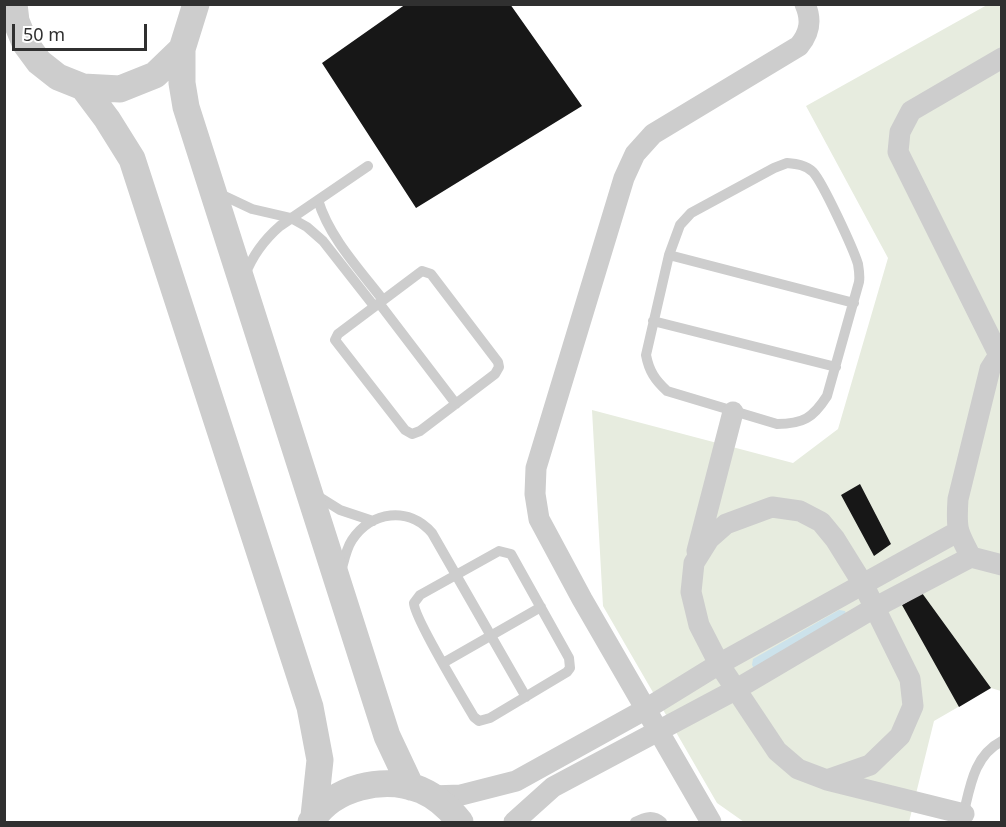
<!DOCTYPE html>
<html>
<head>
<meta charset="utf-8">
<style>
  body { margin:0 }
  #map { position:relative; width:1006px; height:827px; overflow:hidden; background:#fff; font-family:"Noto Sans",sans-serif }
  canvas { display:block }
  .frame { position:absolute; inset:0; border:6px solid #303030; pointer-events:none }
  .scale { position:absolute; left:12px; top:24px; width:135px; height:27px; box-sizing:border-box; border:3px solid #303030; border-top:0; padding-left:8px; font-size:18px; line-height:21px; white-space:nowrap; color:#303030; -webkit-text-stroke:4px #fff; paint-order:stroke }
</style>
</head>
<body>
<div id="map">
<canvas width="1006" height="827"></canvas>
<div class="frame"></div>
<div class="scale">50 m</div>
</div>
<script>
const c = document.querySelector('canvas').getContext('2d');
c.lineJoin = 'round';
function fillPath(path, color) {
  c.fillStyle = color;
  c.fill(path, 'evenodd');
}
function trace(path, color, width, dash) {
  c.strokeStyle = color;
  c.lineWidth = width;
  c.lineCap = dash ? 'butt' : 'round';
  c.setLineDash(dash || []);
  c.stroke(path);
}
fillPath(new Path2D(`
  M987,5H1001V691L991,688L934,721L909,822H744L717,803L603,606L592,410L793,463L838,429L888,258L806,106Z`), '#e7ecdf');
fillPath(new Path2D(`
  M839,610L845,611L846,614L754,668L752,665L753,659Z`), '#cce2eb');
fillPath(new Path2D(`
  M406,4H510L582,106L416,208L322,63Z
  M860,484L891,544L874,556L841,495Z
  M922,593L991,688L959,707L902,605Z`), '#171717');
trace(new Path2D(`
  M787,163C797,164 806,165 813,172C823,183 853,248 858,264C859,270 860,276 859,282L827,396C813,418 803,424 777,424L667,391C655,380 649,371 646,355L669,255L680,225L691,213L774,168Z
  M218,193L252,209L291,218L307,227L323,241L374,306
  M318,200C329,237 359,269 383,300
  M669,255L854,303
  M422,271L431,274L498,362L499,367L495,374L420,431L412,434L405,430L335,340L338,334Z
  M245,275C252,257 265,239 280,226L368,166
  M379,303L456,404
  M653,321L836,367
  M316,495L340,510L373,521
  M499,551L511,554L569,658L570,668L567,672L490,718L479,721L474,717C464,700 413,616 414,603L420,595Z
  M341,572C344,561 346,549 352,540C371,511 409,506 432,533L526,697
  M443,663L541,607
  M963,816C970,788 973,756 1002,741
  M635,822C645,817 653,814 662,822`), '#cdcdcd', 10);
trace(new Path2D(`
  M999,355L898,152L900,132L911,111L1002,58
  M1002,355H999L990,369L958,499C956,529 957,531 971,557L1002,565
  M772,507L800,511L821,522L835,539L863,584L910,679L913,706L900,736L870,765L827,780L798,769L777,751L719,664L699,625L691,592L694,563L709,539L726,524Z
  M697,551L733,412
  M827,780L964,814
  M431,796L461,795L516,781L646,709L719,664L957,532
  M514,822L553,787L735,690L874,608L971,557
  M711,822L582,599L539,519L535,494L536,468L624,178L635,154L653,134L799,46C810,33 812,20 805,4`), '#cdcdcd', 21);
trace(new Path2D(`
  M14,4L16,21L25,43L39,62L58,77L83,87L120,89L155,75L182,49L196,4
  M182,49V83L186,107L387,736L411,787
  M83,87L107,119L132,159L310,707L320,760L314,816
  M311,822C332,787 384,775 421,790C437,797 450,809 460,822`), '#cdcdcd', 27);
</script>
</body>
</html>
